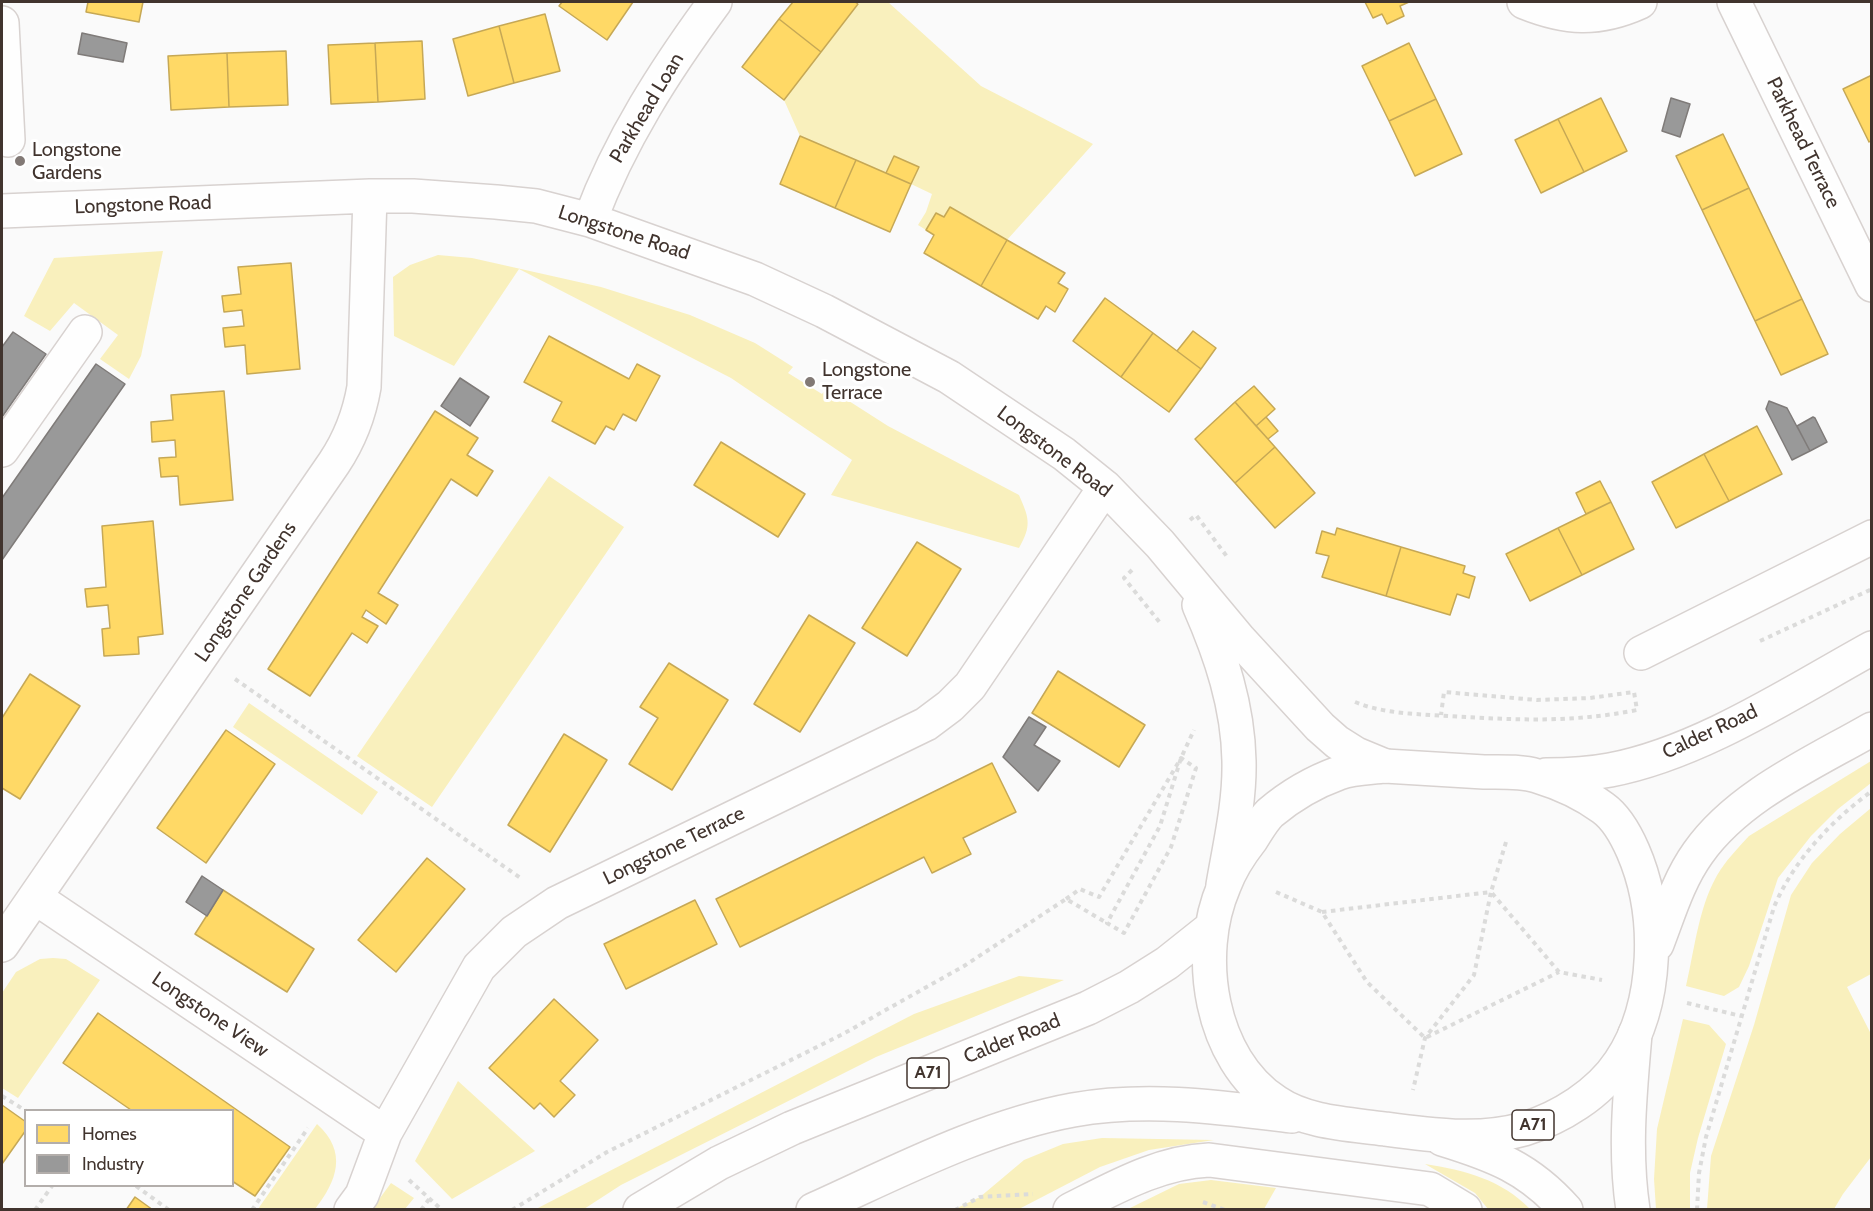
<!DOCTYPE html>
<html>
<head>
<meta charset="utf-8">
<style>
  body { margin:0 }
  #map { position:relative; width:1873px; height:1211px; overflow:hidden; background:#fafafa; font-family:Cabin,sans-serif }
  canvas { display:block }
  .frame { position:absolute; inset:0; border:3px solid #41342e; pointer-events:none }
  .legend { position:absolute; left:24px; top:1109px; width:210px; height:78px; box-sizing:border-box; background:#fff; border:2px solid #b3aeab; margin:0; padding:8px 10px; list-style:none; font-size:18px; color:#41342e }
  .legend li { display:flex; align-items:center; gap:12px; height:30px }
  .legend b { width:30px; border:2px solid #b3aeab }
</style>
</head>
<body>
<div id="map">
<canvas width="1873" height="1211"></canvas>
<div class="frame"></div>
<ul class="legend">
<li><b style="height:16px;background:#ffd966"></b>Homes</li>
<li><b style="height:16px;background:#999"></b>Industry</li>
</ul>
</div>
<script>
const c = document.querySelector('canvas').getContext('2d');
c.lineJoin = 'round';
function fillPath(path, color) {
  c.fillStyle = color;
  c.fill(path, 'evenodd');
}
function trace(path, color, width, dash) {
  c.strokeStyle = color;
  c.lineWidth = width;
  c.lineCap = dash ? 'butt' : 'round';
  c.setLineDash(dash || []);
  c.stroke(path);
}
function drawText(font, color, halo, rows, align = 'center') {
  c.font = font + ' Cabin,sans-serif';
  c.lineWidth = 6;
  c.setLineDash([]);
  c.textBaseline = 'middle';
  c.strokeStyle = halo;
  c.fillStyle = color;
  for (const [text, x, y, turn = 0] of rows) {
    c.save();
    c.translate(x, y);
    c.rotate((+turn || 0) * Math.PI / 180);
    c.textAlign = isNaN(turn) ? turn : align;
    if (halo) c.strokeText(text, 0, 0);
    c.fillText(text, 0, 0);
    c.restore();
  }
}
fillPath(new Path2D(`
  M860,2H888L981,86L1093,144L1007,240L951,208L944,217L936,213L926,230L918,225L926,212L932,194L911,184L918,167L894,156L886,173L800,136L784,100Z
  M163,251L141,356L129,379L100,359L118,335L74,303L50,331L24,316L54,258Z
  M438,255L472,258L601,287L690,315L755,343L793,367L788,373L822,394L827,387L888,426L1019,495C1029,518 1032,525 1019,548L831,495L852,460L731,378L519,269L454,366L394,336L393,277L410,265Z
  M549,476L624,527L432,807L357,756Z
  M249,703L378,792L362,815L233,727Z
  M1871,761V783L1838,809L1811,836L1778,878L1749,966L1739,987L1724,996L1686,986C1695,948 1699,902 1721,869C1729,857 1739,847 1749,836Z
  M1871,808V974L1847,987L1871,1034V1157L1843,1194L1834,1209H1707L1711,1156L1754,1025L1791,895L1812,863L1840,834Z
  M53,958L66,959L100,980L18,1098L2,1088V993L16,972L40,959Z
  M1019,976L1064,980L876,1057L621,1185L584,1209H536L914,1014Z
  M1683,1019L1709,1025L1726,1044L1698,1138L1690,1173V1209H1656L1654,1179L1657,1129Z
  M458,1081L535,1151L452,1199L415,1161Z
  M317,1124C348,1152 337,1181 315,1209H258Z
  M1102,1138L1214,1140L1149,1150L1100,1167L1019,1209H955L980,1197L1024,1160L1063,1144Z
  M1425,1164C1465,1170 1502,1180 1530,1209H1488L1475,1193Z
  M1211,1180L1276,1188L1264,1209H1128L1179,1184Z
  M391,1183L414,1198L405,1209H372Z`), '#f9f0bd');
const homes = new Path2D(`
  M88,2H143L139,22L86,12Z
  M562,2H633L607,40L559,6Z
  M793,2H855L858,4L821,52L779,19Z
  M1365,2H1409L1400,6L1404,16L1387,24L1382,14L1373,18Z
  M545,14L560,71L514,83L499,26Z
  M779,19L821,52L784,100L742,67Z
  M499,26L514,83L468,96L453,39Z
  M422,41L425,99L378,102L375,43Z
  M375,43L378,102L331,104L328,45Z
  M1409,43L1436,99L1389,121L1362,66Z
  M286,51L288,105L229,107L227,53Z
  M227,53L229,107L171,110L168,56Z
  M1872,75V140L1869,142L1843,89Z
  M1601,98L1627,151L1584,172L1558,119Z
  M1436,99L1462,154L1415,176L1389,121Z
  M1558,119L1584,172L1541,193L1515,140Z
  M1723,134L1749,188L1702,210L1676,156Z
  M800,136L856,160L835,208L780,184Z
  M894,156L919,167L911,184L886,173Z
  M856,160L911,184L890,232L835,208Z
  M1749,188L1802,299L1755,321L1702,210Z
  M950,207L1007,240L981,286L924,253L934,235L926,230L936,213L944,217Z
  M1007,240L1065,273L1058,283L1068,289L1055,312L1046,306L1038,319L981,286Z
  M291,263L300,369L247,374L245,345L225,347L223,328L244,326L242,310L224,312L222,296L241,294L238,267Z
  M1105,298L1153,333L1121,377L1073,341Z
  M1802,299L1828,354L1781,375L1755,321Z
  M1193,331L1216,348L1201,369L1177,351Z
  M1153,333L1201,369L1169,412L1121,377Z
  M549,336L629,379L637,364L660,376L636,421L623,414L614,430L606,426L595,444L552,421L562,402L524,382Z
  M1254,386L1275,409L1256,426L1235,402Z
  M224,391L233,500L180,505L178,476L161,477L159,458L176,457L175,440L152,442L151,422L173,420L171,395Z
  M1235,402L1275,447L1235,483L1195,439Z
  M435,411L478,438L467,455L493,471L477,496L451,479L378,593L398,605L386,624L366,610L362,617L378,626L367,643L352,633L310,696L268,669Z
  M1266,417L1278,431L1268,439L1256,426Z
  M1757,426L1782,474L1729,501L1704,454Z
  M721,442L805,494L778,537L694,485Z
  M1275,447L1315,493L1275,528L1235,483Z
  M1704,454L1729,501L1676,528L1652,482Z
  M1600,481L1611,502L1586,514L1576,493Z
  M1611,502L1634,549L1582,575L1558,528Z
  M153,521L163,634L138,637L139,654L104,656L102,629L110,628L108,605L87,607L85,589L106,587L102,526Z
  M1337,528L1401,547L1386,596L1322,577L1329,556L1316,553L1322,531L1335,535Z
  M1558,528L1582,575L1530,601L1506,554Z
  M917,542L961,569L907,656L862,628Z
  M1401,547L1465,566L1463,573L1475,577L1469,598L1457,594L1450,615L1386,596Z
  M809,615L855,643L800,732L754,704Z
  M669,663L728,700L672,790L629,764L658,718L640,707Z
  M1058,671L1145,725L1119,767L1032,713Z
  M30,674L80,706L20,799L2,788V718Z
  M226,730L275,764L206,863L157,828Z
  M564,734L607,760L550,852L508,825Z
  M992,763L1016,812L963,838L971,854L932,873L924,857L740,947L716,899Z
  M427,858L465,889L396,972L358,940Z
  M223,890L314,949L287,992L195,934Z
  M695,900L717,944L626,989L604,944Z
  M554,999L598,1040L560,1081L575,1095L554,1117L540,1103L534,1109L489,1068Z
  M98,1013L290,1147L255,1196L232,1181V1110H131L63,1063Z
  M2,1105L26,1122V1130L2,1164Z
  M135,1197L153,1210H126Z`);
fillPath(homes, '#ffd966');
trace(homes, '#c6a855', 1.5);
const industry = new Path2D(`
  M82,33L127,43L123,62L78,54Z
  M1671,98L1690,104L1680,137L1662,131Z
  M13,332L46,354L2,417V347Z
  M96,364L125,384L2,560V498Z
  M460,378L489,397L470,426L441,406Z
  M1769,401L1787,408L1810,451L1792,460L1766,409Z
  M1813,417L1815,418L1827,442L1810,451L1797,426Z
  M1029,717L1046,727L1034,745L1060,761L1038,791L1003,757Z
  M202,876L223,890L207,916L186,902Z`);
fillPath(industry, '#999');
trace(industry, '#7f7b79', 1.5);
const minor = new Path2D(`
  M1524,2C1566,19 1598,21 1640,2
  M1734,2L1872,285
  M2,23L8,140
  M2,211L370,196H413L496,202L536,206L590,220L755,279L824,311L949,377L1064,454L1105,487L1160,544L1240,640L1320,727L1337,742L1356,754L1385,766
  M590,220C620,140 665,70 715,2
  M2,450L85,332
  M1199,605C1221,655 1238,706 1239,761C1240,802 1230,844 1223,885
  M1641,653L1872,537
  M36,898L385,1133
  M2,945L334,463C350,439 359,416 364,387L370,196
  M1442,1139C1494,1155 1529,1168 1566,1210
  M351,1210L362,1195L385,1133L479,967L514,932L557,903L926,724L950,706L970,686L1105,487
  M1070,1210C1114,1188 1159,1162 1209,1160L1430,1189L1465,1210
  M1633,1210C1624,1151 1630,1093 1635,1034`);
const major = new Path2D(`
  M1385,766C1418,768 1451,770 1484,772C1501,772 1521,771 1537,776C1560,783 1584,794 1603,808C1617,818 1626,835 1633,851C1660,913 1659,1004 1620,1062C1599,1094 1560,1118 1524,1129C1479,1142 1429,1135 1385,1129C1349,1124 1307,1123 1276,1102C1210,1059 1194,955 1224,886C1230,870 1240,854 1251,840C1257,831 1262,821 1270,813C1290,796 1314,782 1339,773C1353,768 1370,768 1385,766Z
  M1546,775C1568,775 1589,774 1610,770C1700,753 1792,692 1872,648
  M1657,944C1669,913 1678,881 1698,853C1738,796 1813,763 1872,729
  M640,1210L719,1163L792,1128L1088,1008L1129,987L1167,963L1211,928
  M813,1210C895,1173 985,1126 1073,1110C1146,1097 1219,1107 1292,1116`);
trace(minor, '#d8d2d0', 36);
trace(major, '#d8d2d0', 36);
trace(new Path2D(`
  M1190,520L1196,515L1228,558
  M1132,570L1124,578L1161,624
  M1760,641L1872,589
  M235,679L522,879
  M1355,702C1384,714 1418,714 1449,716C1516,720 1570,723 1637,710L1634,692L1590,698L1537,700L1444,692L1441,715
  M1506,842L1491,892L1559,972L1602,980
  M1276,892L1322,912L1367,982L1425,1038L1559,972
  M1066,899L1080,889L1099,897L1181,758L1196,768L1171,847L1124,933L1107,923L1160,826L1181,758L1194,730
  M1322,912L1491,892L1474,975L1425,1038L1413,1090
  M1687,1003L1741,1016
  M2,1096L26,1111
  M409,1180L442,1210
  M136,1186L169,1210
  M1203,1202L1225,1210
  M35,1210L52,1186
  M252,1210L308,1128
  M421,1210L430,1198
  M512,1210L607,1152L843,1034L964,966L1066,899L1107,923
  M955,1210L980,1197L1033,1194
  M1697,1210L1699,1173L1706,1137L1774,907C1794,860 1831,821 1872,791`), '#dbdbda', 4, [4.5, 4.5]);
trace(minor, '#fefefe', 33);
trace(major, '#fefefe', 33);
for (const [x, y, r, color] of [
  [20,161,6,"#827975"],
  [810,382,6,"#827975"]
]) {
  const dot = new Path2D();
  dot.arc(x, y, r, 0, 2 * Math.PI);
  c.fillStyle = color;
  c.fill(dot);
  trace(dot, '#fff', 2);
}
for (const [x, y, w] of [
  [928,1073,42],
  [1533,1125,42]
]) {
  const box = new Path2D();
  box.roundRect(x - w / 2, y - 15, w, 30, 4.5);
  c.fillStyle = '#fff';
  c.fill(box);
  trace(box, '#41342e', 1.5);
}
drawText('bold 18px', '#41342e', null, [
  ["A71",928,1073],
  ["A71",1533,1125]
]);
drawText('20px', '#41342e', '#fff', [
  ["Parkhead Loan",647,108,-59],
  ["Parkhead Terrace",1803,143,64],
  ["Longstone Road",143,205,-2],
  ["Longstone Road",624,233,18],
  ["Longstone Road",1054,452,37],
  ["Longstone Gardens",246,592,-56],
  ["Calder Road",1710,732,-25],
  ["Longstone Terrace",674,846,-26],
  ["Longstone View",210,1015,34],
  ["Calder Road",1012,1039,-22]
]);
drawText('20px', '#41342e', '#fff', [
  ["Longstone",32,150],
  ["Gardens",32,173],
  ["Longstone",822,370],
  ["Terrace",822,393]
], 'left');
</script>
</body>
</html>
